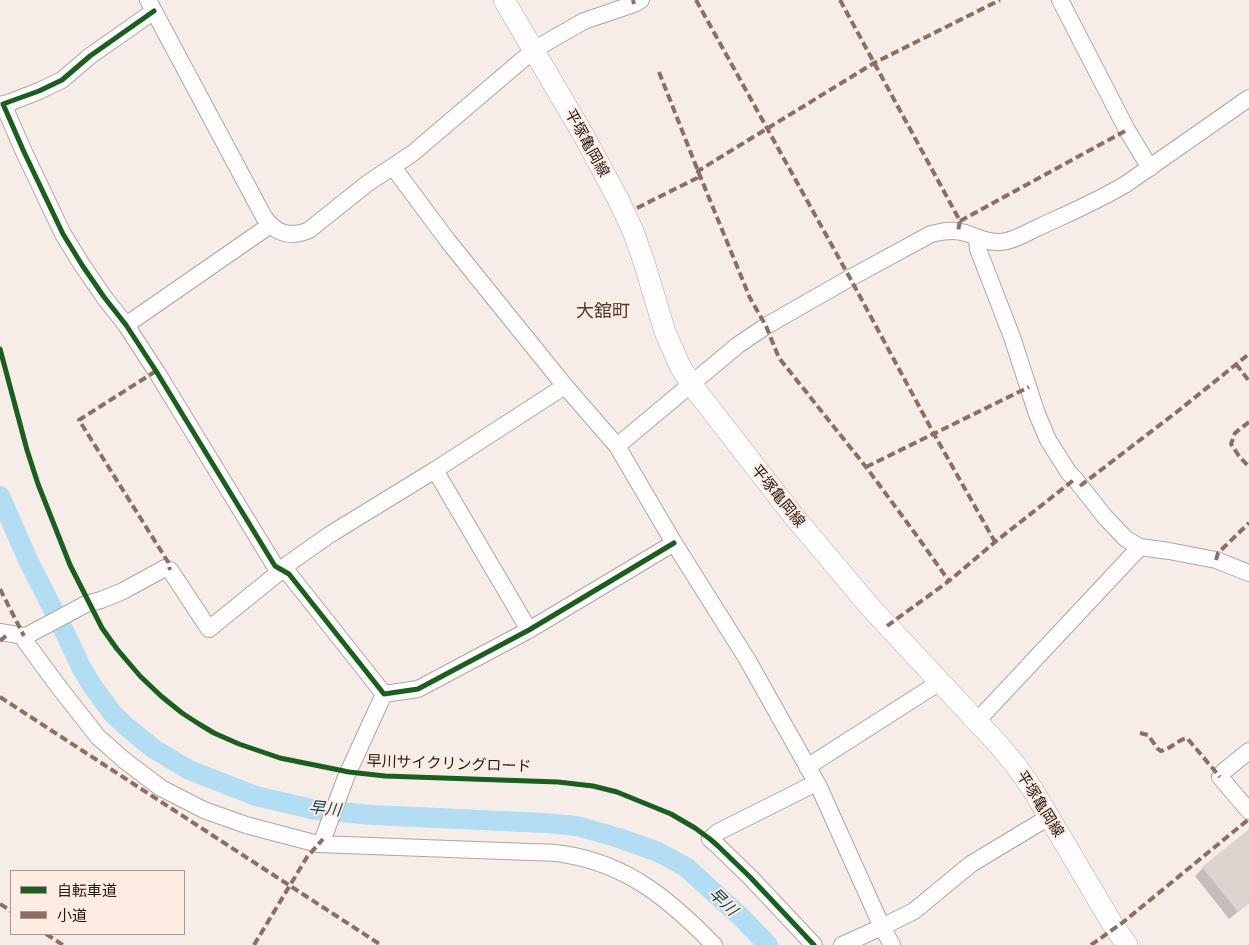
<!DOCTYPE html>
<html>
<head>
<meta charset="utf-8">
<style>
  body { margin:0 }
  #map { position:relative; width:1249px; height:945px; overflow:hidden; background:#f7ede8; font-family:"Public Sans","Noto Sans JP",sans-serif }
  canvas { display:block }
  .legend { position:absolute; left:10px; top:870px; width:175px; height:65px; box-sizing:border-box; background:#fdece2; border:1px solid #a69890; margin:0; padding:6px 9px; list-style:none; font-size:15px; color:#231914 }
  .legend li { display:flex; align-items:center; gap:10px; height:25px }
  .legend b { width:25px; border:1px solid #a69890 }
</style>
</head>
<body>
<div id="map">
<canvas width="1249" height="945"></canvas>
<ul class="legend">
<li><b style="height:6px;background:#1b5e20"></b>自転車道</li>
<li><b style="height:6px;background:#8d6e63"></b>小道</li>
</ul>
</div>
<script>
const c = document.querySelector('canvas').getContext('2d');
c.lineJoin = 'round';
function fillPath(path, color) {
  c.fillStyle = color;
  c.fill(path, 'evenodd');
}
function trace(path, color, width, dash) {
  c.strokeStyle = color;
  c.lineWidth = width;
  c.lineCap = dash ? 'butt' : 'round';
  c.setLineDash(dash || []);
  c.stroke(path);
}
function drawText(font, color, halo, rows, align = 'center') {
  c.font = font + ' "Public Sans","Noto Sans JP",sans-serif';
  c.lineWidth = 4;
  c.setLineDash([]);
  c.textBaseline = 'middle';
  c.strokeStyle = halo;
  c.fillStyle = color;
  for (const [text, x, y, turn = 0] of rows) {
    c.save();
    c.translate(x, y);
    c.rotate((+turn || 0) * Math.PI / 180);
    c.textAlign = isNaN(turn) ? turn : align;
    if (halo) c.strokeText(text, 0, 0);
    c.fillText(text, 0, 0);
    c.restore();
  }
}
fillPath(new Path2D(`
  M1246,833L1249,837V903L1229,919L1195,876L1203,868Z`), '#0003');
trace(new Path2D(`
  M0,496L28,560L67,637L82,669L93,687L113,714L127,727L154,749L189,770L256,796L316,810L373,815L545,823L577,826L619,838L658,852L686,867L743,919L768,945`), '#b2ddf2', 20);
fillPath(new Path2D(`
  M1249,829V902L1238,912L1202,867Z`), '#ded4cf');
const minor = new Path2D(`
  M148,0L264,217C276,234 291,238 309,230L368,183L413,153L535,49L584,21L634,4L641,0
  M1060,0L1127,130L1150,168
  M3,104L24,152L63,234L82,265L104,297L126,325L156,371L275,566L289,574L384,694L418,689L529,630L674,543
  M0,105L11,102L39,91L62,80L90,56L154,11
  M393,167L448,241L506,313L565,386L617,446L674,543L747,659L819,787L882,927L892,945
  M977,238L978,249L1012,337L1037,414L1048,440L1069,473L1075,479L1105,517L1126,539L1140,547L1169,551L1216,560L1249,573
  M126,325L266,228L269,225
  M617,446L738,345L766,326L850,278L931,234C940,232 951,229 961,232C976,235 984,243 1001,242C1014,241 1026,233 1037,228C1067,214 1098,201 1126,184L1249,98
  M435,470L529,630
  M0,632L24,636L28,635L86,604L101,600L123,591L165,568L170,570L209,629L277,574L288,564L329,535L435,470L565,386
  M24,636L25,641L58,686L98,737L124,760L161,788L204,810L246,825L318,844L529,852C540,852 552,852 563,854C628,864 670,900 714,945
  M977,721L1140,547
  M1249,751L1223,772L1220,777L1249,811
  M807,767L940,682
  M323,839L346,777L384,694
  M814,945L750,877L718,846L710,839L718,832L816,783
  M842,945L882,927L914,911L971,864L1049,817`);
const major = new Path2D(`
  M504,0L584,136L618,199L633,231L644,262L665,332L680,366L691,384L792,514L871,608L998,744L1017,767L1033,790L1113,925L1127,945`);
trace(minor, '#aea6a0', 18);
trace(major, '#aea6a0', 22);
trace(minor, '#fefcfc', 16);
trace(major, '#fefcfc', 21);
trace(new Path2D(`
  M633,0L634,4
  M696,0L850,278L934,434L995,542
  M840,0L960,221L958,231
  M659,72L698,171L750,298L766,326L779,358L866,467L917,536L949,581
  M637,208L697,178L698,171L874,63L1000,0
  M960,221L1127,130
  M1236,364L1249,381
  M156,371L79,420L168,562L170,570
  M1249,422L1235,433L1231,444L1239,456L1249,467
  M866,467L1029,387
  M1080,486L1178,411L1249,354
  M1216,560L1218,553L1249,523
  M0,589L24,636
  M887,626L949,581L995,542L1075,479
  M0,641L8,634
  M0,697L381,945
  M1140,733L1148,735L1158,749L1161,751C1171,749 1177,740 1187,738L1220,777
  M0,904L11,911
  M46,934L63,945
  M254,945L307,857L323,839
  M1091,945L1122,923L1249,819`), '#8d6e63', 4, [8, 4]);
trace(new Path2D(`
  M154,11L90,56L62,80L39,91L3,104L24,152L63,234L82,265L104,297L126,325L156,371L275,566L289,574L384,694L418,689L529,630L674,543
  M0,349L27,450L38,484L70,565L102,628L117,649L140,676L161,696L182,713L199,724L214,733L239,744L280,758L349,772L385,776L558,782L593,786L617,792L671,814L695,828L710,839L718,846L750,877L814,945`), '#1b5e20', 5);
drawText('15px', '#231914', '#fdece2', [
  ["平塚亀岡線",587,143,61],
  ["平塚亀岡線",778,496,51],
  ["早川サイクリングロード",449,764,2],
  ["平塚亀岡線",1040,804,58]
]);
drawText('italic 16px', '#0c455a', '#fdece2', [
  ["早川",325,809,6],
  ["早川",723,902,44]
]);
drawText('18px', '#503a2d', '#fdece2', [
  ["大舘町",603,311]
]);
</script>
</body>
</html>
